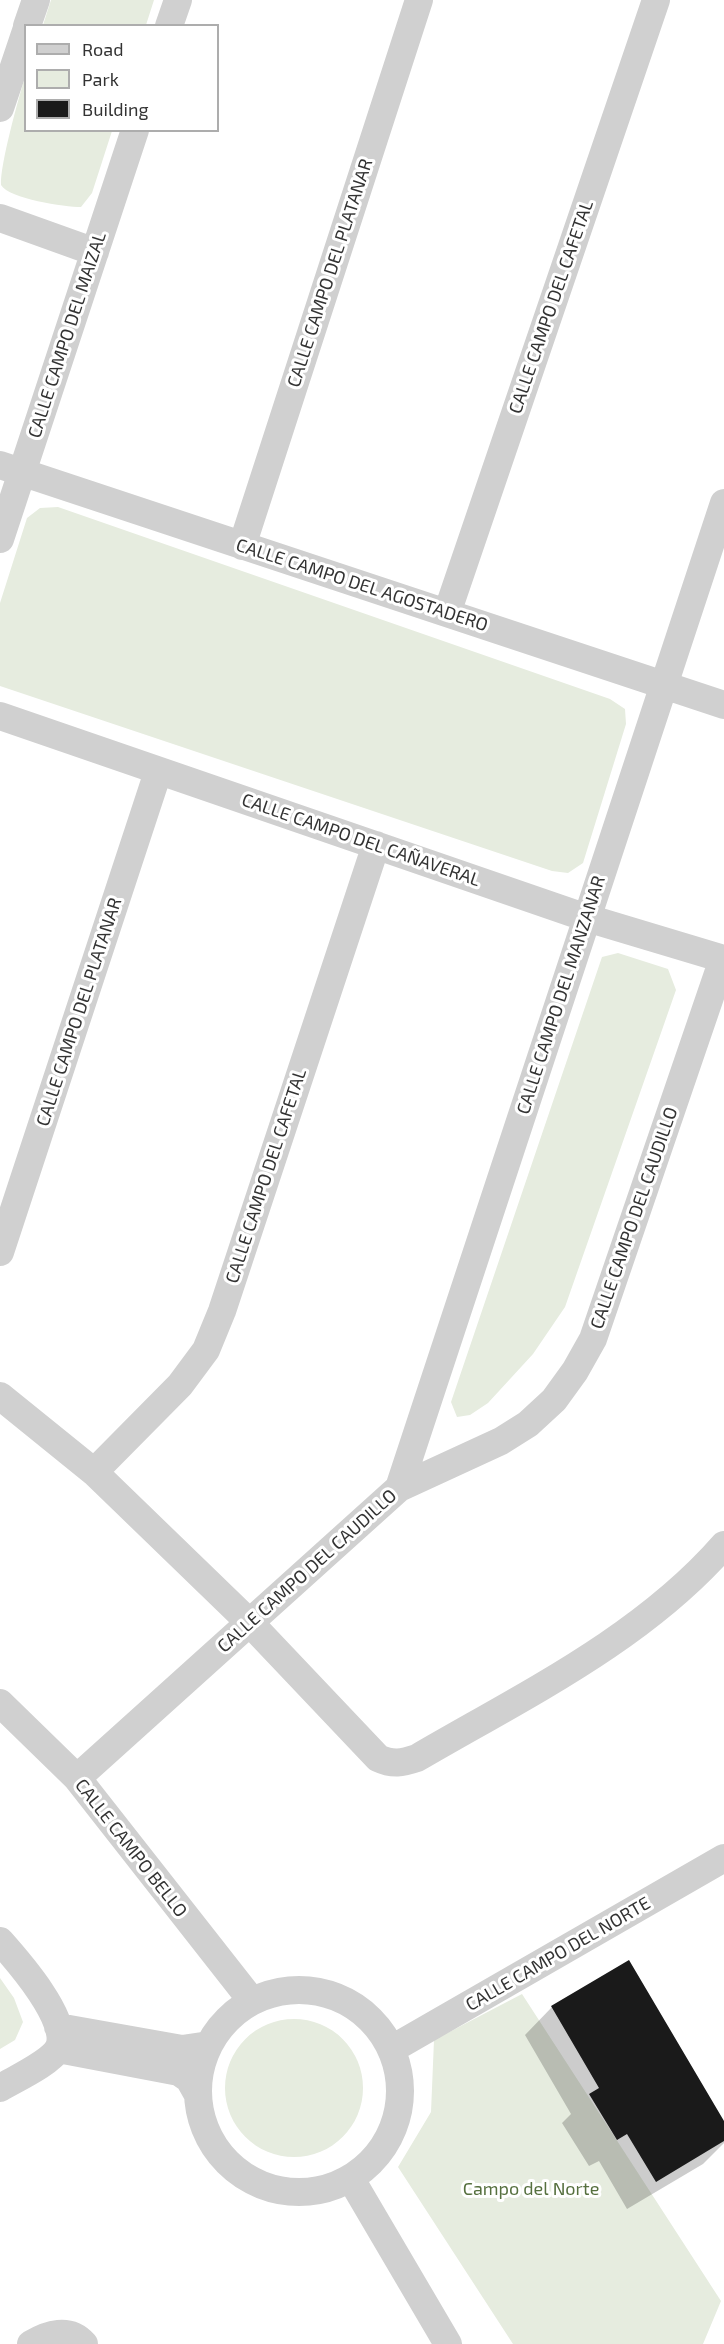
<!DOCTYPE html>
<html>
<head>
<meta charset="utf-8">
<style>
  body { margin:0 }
  #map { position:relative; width:724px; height:2344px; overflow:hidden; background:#fff; font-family:"Exo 2",sans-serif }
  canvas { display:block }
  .legend { position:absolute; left:24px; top:24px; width:195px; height:108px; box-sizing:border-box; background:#fff; border:2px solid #adadad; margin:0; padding:8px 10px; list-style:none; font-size:18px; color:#333 }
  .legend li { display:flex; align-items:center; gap:12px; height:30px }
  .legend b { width:30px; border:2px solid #adadad }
</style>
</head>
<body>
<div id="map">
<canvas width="724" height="2344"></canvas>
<ul class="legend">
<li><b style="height:8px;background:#d0d0d0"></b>Road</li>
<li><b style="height:16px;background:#e6ecdf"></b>Park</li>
<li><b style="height:16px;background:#1a1a1a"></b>Building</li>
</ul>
</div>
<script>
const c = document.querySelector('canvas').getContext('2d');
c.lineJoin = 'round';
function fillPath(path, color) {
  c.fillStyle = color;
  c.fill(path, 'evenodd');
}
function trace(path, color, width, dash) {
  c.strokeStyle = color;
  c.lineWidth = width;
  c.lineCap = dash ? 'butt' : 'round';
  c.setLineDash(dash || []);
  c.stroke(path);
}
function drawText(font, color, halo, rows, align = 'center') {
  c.font = font + ' "Exo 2",sans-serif';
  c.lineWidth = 6;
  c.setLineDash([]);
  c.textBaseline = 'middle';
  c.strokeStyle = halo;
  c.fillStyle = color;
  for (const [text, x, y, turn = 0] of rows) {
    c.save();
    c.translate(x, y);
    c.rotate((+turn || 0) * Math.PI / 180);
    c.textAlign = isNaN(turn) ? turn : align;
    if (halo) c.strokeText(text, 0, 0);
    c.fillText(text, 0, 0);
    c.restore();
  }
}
fillPath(new Path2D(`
  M51,0H154L146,25H43Z
  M25,77L26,130L112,131L92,193L81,207C65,207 9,199 1,185C0,165 18,100 25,77Z
  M58,507L610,699L625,709L626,724L583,863L568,873L552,871L0,686V603L27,518L40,508Z
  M618,953L668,969L676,990L565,1307L533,1354L488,1403L470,1415L457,1417L451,1402L602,957Z
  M0,1978L14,1998L23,2022L15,2040L0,2049Z
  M522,1994L721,2301L703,2344H513L398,2167L431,2112L434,2040Z
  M225 2088a69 69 0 1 1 138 0a69 69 0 1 1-138 0Z`), '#e6ecdf');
fillPath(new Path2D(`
  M552,2007L724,2124V2143L703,2164L627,2209L599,2161L589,2166L562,2123L571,2114L525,2035Z`), '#0003');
fillPath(new Path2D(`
  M629,1960L724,2121V2141L656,2182L627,2134L617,2140L589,2094L599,2088L551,2006Z`), '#1a1a1a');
trace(new Path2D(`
  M27,26L36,0
  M169,26L178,0
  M0,108L26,31
  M0,218L95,252
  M0,465L724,705
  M0,539L135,130
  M242,546L419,0
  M447,613L656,0
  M0,716L587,918L724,959
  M0,1252L158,772
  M0,1396L94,1472L250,1623L378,1758C393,1765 402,1763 417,1758C523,1696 642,1639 724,1545
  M94,1472L180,1385L206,1350L222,1311L376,845
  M399,1488L724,503
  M0,1703L77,1778L252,2001
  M77,1778L399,1488L501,1441L528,1424L554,1400L575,1371L593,1339L723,959
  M0,1941C16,1959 73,2023 58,2049C50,2063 15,2079 0,2088
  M198 2091a101 101 0 1 1 202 0a101 101 0 1 1-202 0Z
  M58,2027L182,2049L209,2045
  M58,2049L179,2072L189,2079L198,2095
  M392,2049L724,1858
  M351,2179L448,2344
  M31,2344C48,2334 69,2327 84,2344`), '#d0d0d0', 28);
drawText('18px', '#333', '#fff', [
  ["CALLE CAMPO DEL PLATANAR",330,273,-72],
  ["CALLE CAMPO DEL CAFETAL",551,307,-71],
  ["CALLE CAMPO DEL MAIZAL",67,335,-72],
  ["CALLE CAMPO DEL AGOSTADERO",362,585,18],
  ["CALLE CAMPO DEL CAÑAVERAL",361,840,19],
  ["CALLE CAMPO DEL MANZANAR",561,995,-72],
  ["CALLE CAMPO DEL PLATANAR",79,1012,-72],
  ["CALLE CAMPO DEL CAFETAL",266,1176,-72],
  ["CALLE CAMPO DEL CAUDILLO",634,1218,-71],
  ["CALLE CAMPO DEL CAUDILLO",307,1571,-42],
  ["CALLE CAMPO BELLO",131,1848,52],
  ["CALLE CAMPO DEL NORTE",558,1954,-30]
]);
drawText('18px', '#56703f', '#fff', [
  ["Campo del Norte",531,2189]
]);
</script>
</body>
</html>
